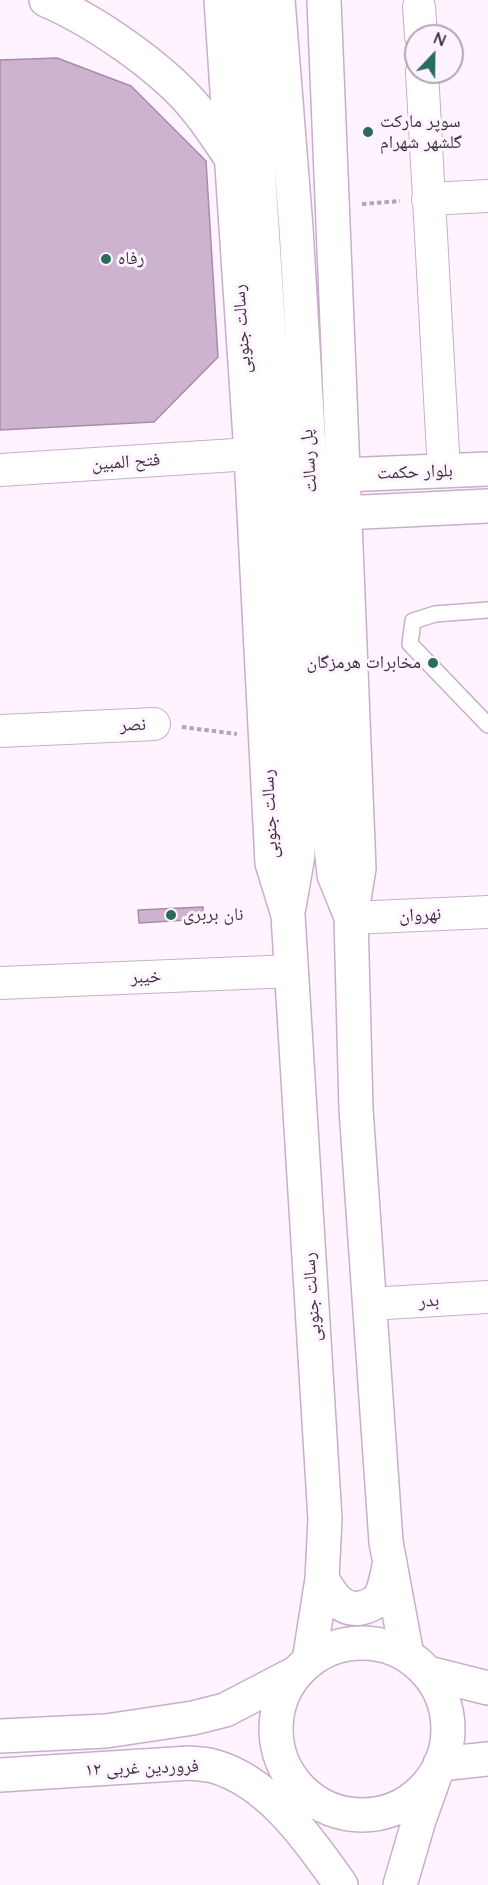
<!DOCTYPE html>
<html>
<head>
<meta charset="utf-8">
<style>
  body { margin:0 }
  #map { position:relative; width:488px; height:1885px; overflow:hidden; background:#fef3ff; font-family:Quicksand,sans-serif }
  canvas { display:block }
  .north { position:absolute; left:404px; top:24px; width:60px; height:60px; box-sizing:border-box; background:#fef3ff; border:2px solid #b0a5b1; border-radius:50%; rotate:22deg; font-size:16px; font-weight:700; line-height:24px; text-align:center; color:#3b313c }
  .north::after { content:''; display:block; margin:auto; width:21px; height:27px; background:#2a6c5b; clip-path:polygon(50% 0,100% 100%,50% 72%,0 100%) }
</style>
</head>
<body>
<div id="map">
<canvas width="488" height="1885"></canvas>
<div class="north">N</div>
</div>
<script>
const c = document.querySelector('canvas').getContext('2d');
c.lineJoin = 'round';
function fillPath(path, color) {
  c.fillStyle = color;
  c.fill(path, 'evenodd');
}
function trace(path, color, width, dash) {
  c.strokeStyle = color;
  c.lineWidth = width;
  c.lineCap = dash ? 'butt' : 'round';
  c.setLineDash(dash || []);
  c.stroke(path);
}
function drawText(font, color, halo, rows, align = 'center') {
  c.font = font + ' Quicksand,"Noto Naskh Arabic",sans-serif';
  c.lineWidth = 6;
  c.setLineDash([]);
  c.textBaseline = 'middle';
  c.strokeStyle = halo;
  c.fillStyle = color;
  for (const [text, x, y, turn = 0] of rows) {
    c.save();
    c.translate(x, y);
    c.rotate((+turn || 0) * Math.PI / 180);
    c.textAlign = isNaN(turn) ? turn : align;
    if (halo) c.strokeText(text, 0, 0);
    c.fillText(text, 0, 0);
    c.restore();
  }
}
const building = new Path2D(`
  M57,58L131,86L206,161L218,357L154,422L0,430V60Z
  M203,907V919L139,923L138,910Z`);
fillPath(building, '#cdb3cf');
trace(building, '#a58ca7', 1.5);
const lane = new Path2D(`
  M488,610L435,614L413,621L410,644L488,725`);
const street = new Path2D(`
  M419,7L421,36
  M422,72L444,471
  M428,199L488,196
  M0,470L251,454
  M0,731L154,724
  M351,918L488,912
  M0,983L292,971
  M369,1304L488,1297`);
const secondary = new Path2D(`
  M46,0C93,20 160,66 193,105C207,121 219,140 231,158
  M221,0L251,454L272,863L288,915L325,1519L322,1579L309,1661
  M247,0L282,529L298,817V855L289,907
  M278,0L296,228L319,618L328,817L334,875L351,917
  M324,0L359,868L351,918L356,1109L386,1542L407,1655
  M342,475L488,469
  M343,513L488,506
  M322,1579C331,1594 341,1612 361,1608C369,1606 377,1603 381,1595C386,1585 387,1573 390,1562`);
const primary = new Path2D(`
  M276 1729a86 86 0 1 1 172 0a86 86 0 1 1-172 0Z
  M428,1673L488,1688
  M0,1736L106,1731L193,1718L225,1710L296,1673
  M440,1764L488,1759
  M0,1775L190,1763C198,1764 206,1764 213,1766C269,1781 310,1841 341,1885
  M400,1885L419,1820L434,1778`);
trace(lane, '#c8aeca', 18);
trace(street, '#c8aeca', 34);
trace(secondary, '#c8aeca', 36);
trace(primary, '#c8aeca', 36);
trace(new Path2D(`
  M362,204L400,201
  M182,727L237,734`), '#b1a6b2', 4, [4.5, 3]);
trace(lane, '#fff', 15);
trace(street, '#fff', 32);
trace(secondary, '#fff', 33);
trace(primary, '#fff', 33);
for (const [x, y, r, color] of [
  [368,132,6,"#2a6c5b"],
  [106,259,6,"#2a6c5b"],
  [433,663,6,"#2a6c5b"],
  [171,915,6,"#2a6c5b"]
]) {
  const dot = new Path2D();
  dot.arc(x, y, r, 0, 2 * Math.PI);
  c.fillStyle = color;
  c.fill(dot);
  trace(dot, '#fef3ff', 2);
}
drawText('18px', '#3b313c', '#fef3ff', [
  ["سوپر مارکت",380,122],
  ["گلشهر شهرام",380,143],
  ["رفاه",118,259],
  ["مخابرات هرمزگان",421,663,"right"],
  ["نان بربری",183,915]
], 'left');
drawText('18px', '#3b313c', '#fef3ff', [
  ["رسالت جنوبی",242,329,-94],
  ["پل رسالت",309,461,-94],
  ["فتح المبین",126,462,-4],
  ["بلوار حکمت",415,472,-2],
  ["نصر",133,725,-2],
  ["رسالت جنوبی",270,814,-93],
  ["نهروان",420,915,-3],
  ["خیبر",146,977,-2],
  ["رسالت جنوبی",312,1297,-94],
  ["بدر",429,1301,-3],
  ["۱۲ فروردین غربی",142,1768,-2]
]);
</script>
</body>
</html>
